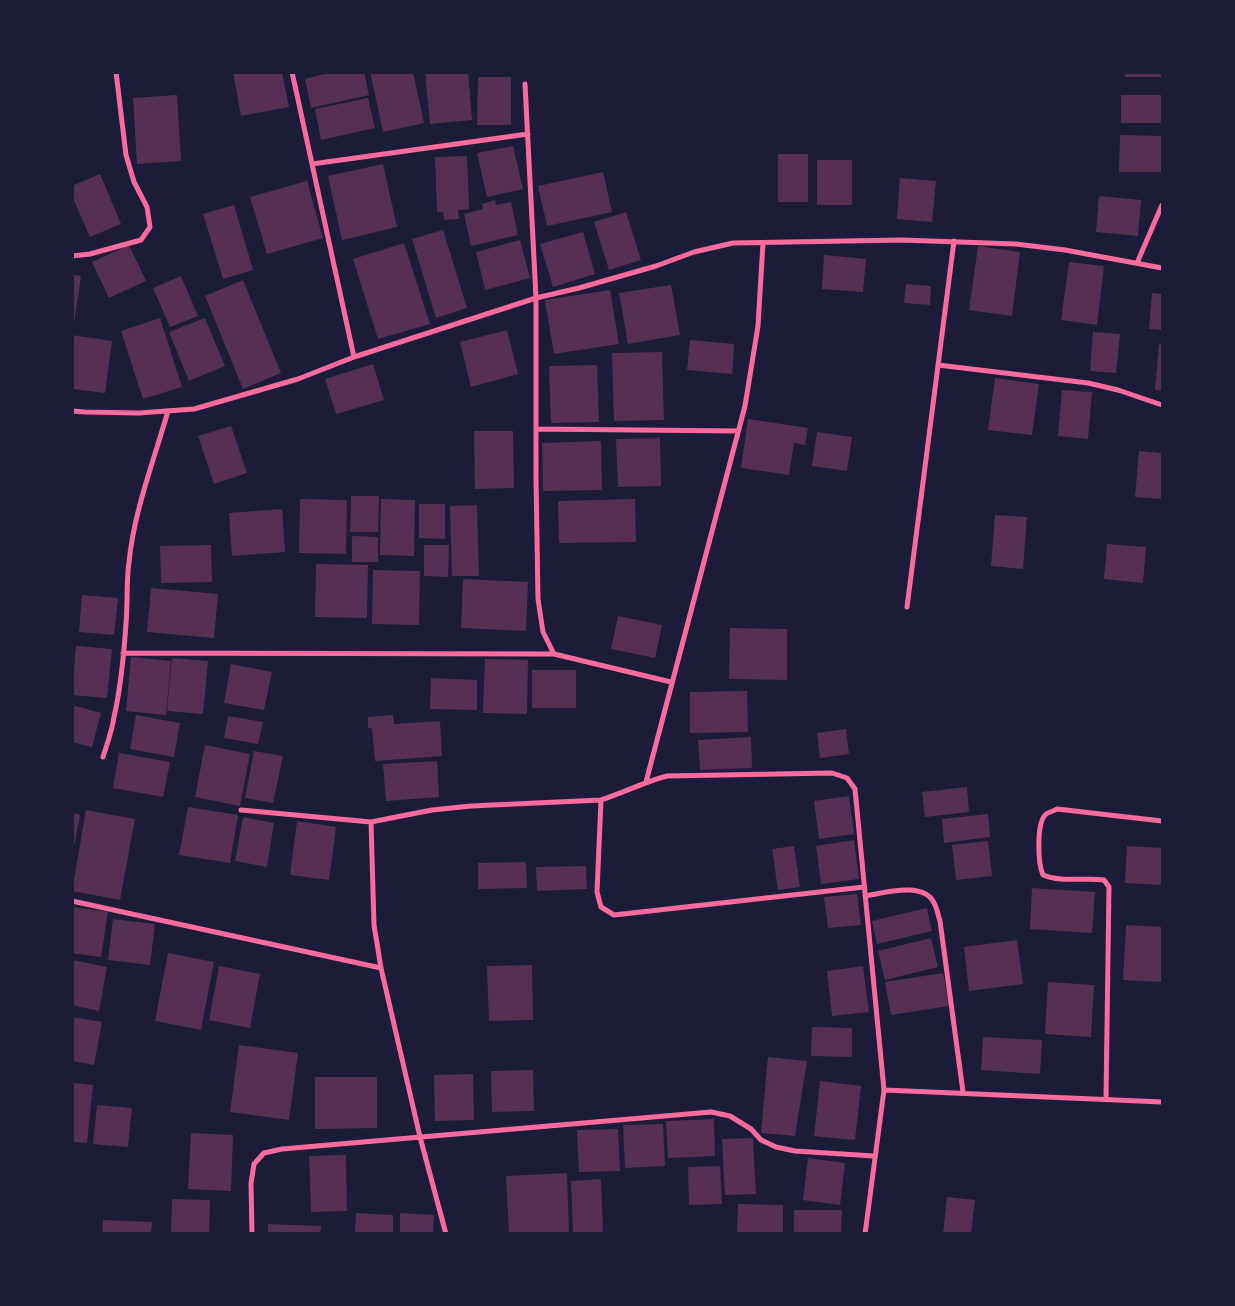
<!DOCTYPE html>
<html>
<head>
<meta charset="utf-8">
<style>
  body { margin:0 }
  #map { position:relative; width:1235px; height:1306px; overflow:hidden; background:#1b1b3a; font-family:"Open Sans",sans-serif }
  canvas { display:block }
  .frame { position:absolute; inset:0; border:74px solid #1b1b3a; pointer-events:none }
</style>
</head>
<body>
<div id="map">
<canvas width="1235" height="1306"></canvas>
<div class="frame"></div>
</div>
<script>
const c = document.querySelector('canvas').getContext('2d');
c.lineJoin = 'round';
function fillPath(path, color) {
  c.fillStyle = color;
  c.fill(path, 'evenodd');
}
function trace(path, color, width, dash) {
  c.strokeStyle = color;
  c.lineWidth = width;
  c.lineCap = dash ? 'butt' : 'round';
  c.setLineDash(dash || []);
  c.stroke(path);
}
fillPath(new Path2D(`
  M233,72H282L289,107L241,116Z
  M333,72H364L369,95L311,108L305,79Z
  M370,72H413L424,123L383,132Z
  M425,72H468L472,120L430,124Z
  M1125,72H1162V77H1125Z
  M478,77H511V125H477Z
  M177,95L181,161L137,164L133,98Z
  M1121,95H1162V123H1121Z
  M368,98L375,128L321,140L315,109Z
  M1120,135L1162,136V172H1119Z
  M513,146L523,189L487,197L477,153Z
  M778,154H808V202H778Z
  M467,156L469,209L458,210L459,219L444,220L443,212H437L435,157Z
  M817,160H852V205H817Z
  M383,164L397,227L342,240L328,176Z
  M603,172L612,212L547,226L538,186Z
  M100,174L121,224L90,237L72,196V186Z
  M900,178L936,181L932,222L897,219Z
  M307,181L323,238L267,254L250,197Z
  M1099,196L1141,200L1138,236L1096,232Z
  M495,200L496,205L511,202L518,235L471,246L464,214L483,209L482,204Z
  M234,205L253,270L223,279L203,214Z
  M626,212L641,260L609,270L594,222Z
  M443,230L467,308L436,318L412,239Z
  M583,232L595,274L553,287L540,244Z
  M520,240L530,278L485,290L476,252Z
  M404,243L430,324L378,339L353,259Z
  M129,245L146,281L109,298L92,262Z
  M978,246L1020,252L1012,316L969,310Z
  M824,255L866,259L863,292L822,289Z
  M1069,262L1104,266L1097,325L1061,320Z
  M72,275L81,276L74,324L72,323Z
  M181,276L198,316L170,327L153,288Z
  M243,280L281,373L243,389L205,296Z
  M906,284L931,286L930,305L904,303Z
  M671,285L680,335L628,344L619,293Z
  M610,290L619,344L554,354L545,300Z
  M1152,293L1162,294V330L1149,329Z
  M160,318L182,387L143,399L121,331Z
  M205,318L225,366L189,381L169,332Z
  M507,330L518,374L471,387L460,342Z
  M1093,332L1120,334L1116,373L1090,371Z
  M72,335L112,341L105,393L72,389Z
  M690,340L734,344L732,374L687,370Z
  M1159,344H1162V391L1155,390Z
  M662,352L664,420L614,421L612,353Z
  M373,364L384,400L336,414L325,379Z
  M597,365L599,422L551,423L549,366Z
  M995,378L1039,384L1032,435L988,430Z
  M1062,390L1092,392L1088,439L1058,436Z
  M748,419L808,428L805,445L794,443L789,475L741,468Z
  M231,426L247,473L214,484L198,436Z
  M474,431H513L514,488L475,489Z
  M817,432L852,437L847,471L812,466Z
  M660,438L661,486L618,487L616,439Z
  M601,441L602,490L543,491L542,443Z
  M1139,451L1162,453V499L1135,497Z
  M351,496H379L378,532H350Z
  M300,499L347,500L346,554L299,553Z
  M381,499L415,500L414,556L380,555Z
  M635,499L636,542L559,543L558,501Z
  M419,504H445V539L419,538Z
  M477,505L479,576H452L450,506Z
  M282,509L285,552L232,556L229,513Z
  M995,515L1027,517L1023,569L991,566Z
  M352,536L378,537V562H352Z
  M1107,544L1146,547L1143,583L1104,579Z
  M211,545L212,582L161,583L160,546Z
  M424,545H449L448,577L424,576Z
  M316,564L368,565L367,618L315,617Z
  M373,570L420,571L419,625L372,624Z
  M463,579L528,582L526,631L461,628Z
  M151,588L218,594L214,638L147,632Z
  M82,595L118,598L114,635L79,632Z
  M618,616L662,625L655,658L611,649Z
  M730,628L787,629V680L729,679Z
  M76,646L112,649L107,698L72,695Z
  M131,657L171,661L166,715L126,711Z
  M172,658L208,661L203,714L167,711Z
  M485,659L528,660L527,714L483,713Z
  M231,664L272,672L264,710L224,703Z
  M532,670H576V708H532Z
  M431,678L477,680V710L430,709Z
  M747,691L748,732L690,733V692Z
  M72,705L101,713L92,747L72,742Z
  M136,715L180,723L174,757L130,749Z
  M393,715L394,724L440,721L442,756L375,761L372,728H368V717Z
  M228,716L263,722L258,744L224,738Z
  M846,729L849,754L820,758L817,733Z
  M751,737L752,768L700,770L698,740Z
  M205,745L250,754L240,806L195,797Z
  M254,751L283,756L273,803L245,798Z
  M119,753L170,762L163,797L113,788Z
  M437,761L439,797L386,801L383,764Z
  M967,787L969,812L925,817L922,792Z
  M849,796L854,834L819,839L814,801Z
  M188,807L238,815L230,863L179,855Z
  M86,810L135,819L120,900L72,891Z
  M72,813L80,815L73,852H72Z
  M988,814L990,837L944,843L942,819Z
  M243,817L274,823L267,867L235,861Z
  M297,821L336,827L329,880L290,875Z
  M854,840L859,879L821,884L816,846Z
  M988,841L992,876L956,880L952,845Z
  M794,846L800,887L778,890L772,849Z
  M1127,846L1162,848V885L1125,883Z
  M526,862L527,888L478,889V863Z
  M586,866L587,889L537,891L536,867Z
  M1032,888L1095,892L1092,933L1030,929Z
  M857,894L861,925L828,928L824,897Z
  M72,907L108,912L101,957L72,953Z
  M927,908L932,931L877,944L872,921Z
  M113,919L155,924L150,965L108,960Z
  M1126,925L1162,927V982L1123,980Z
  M931,938L938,967L885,980L878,951Z
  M1017,940L1023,984L969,991L964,947Z
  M168,953L214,962L201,1030L155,1021Z
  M72,960L107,967L99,1011L72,1005Z
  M532,965L533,1020L489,1021L487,966Z
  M219,966L260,974L250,1028L209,1020Z
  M863,966L869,1012L832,1016L827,971Z
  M943,973L949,1006L891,1015L885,982Z
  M1048,982L1094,985L1091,1037L1045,1034Z
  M73,1017L102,1022L94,1065L72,1061Z
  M812,1027L852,1028V1057L811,1056Z
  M983,1037L1042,1040L1040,1074L981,1070Z
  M239,1045L298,1053L289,1120L230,1112Z
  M768,1057L807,1061L795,1136L761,1133Z
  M533,1070L534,1111L492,1112L491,1071Z
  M473,1074L474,1120L435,1121L434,1075Z
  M315,1077H377V1128L315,1129Z
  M820,1081L861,1086L855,1140L814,1136Z
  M72,1083L93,1085L87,1143L72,1142Z
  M97,1105L132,1108L128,1147L93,1144Z
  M714,1119L715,1156L668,1158L666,1121Z
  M663,1124L665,1166L625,1168L623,1125Z
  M618,1129L620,1171L579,1172L577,1130Z
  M191,1133L233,1135L231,1191L188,1189Z
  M753,1138L756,1194L725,1195L722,1139Z
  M346,1155L347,1211L311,1212L309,1156Z
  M808,1158L845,1163L840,1205L803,1200Z
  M720,1166L722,1204L689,1205L688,1167Z
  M567,1173L569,1234H509L506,1176Z
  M601,1179L603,1234H573L571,1181Z
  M947,1197L975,1200L971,1234H943Z
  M172,1199L210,1200L209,1234H171Z
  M738,1204L783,1205V1234H737Z
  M794,1210H842L841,1234H794Z
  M356,1213L393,1215V1234H355Z
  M400,1213L434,1215L433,1234H400Z
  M103,1220L152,1222L151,1234H102Z
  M268,1224L321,1226L320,1234H268Z`), '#542f53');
trace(new Path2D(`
  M292,72L354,357
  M525,84L536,298V478L538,599L543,632L554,654L671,682
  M312,164L528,134
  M72,256L90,254L141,240L150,227L147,207L134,182L126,155L116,72
  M1137,263L1162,205
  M938,365L1088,383L1118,390L1162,405
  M72,411L85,412L139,413L194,409L298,379L354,357L536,298L579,288L656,266L694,252L733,243L902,240L1016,244L1065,250L1162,268
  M536,429L738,431
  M907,607L954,241
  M123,653L554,654
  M103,757C107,744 112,731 114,717C121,686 124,654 126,623C128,602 126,582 129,562C134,511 154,460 168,411
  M646,782L745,406L758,326L763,243
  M601,800L597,892L601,907L614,915L864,887
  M241,810L371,822L432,810L471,806L601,800C623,793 644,782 667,776L832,773L847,778L855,789L884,1090L865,1234
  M371,822L374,925L381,968L420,1137L446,1234
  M865,896C884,893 924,881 934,903C937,908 938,915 940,921L963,1092
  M72,901L381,968
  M884,1090L1162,1102
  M1106,1098L1109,887L1104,880C1084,877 1062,883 1043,875C1038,864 1036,823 1046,814C1049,812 1054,811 1057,809L1162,821
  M252,1234L251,1183L254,1164L264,1153L282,1149L711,1112L730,1116L751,1129L761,1140L776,1147L795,1151L874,1156`), '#ff6b9d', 5);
</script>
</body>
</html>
